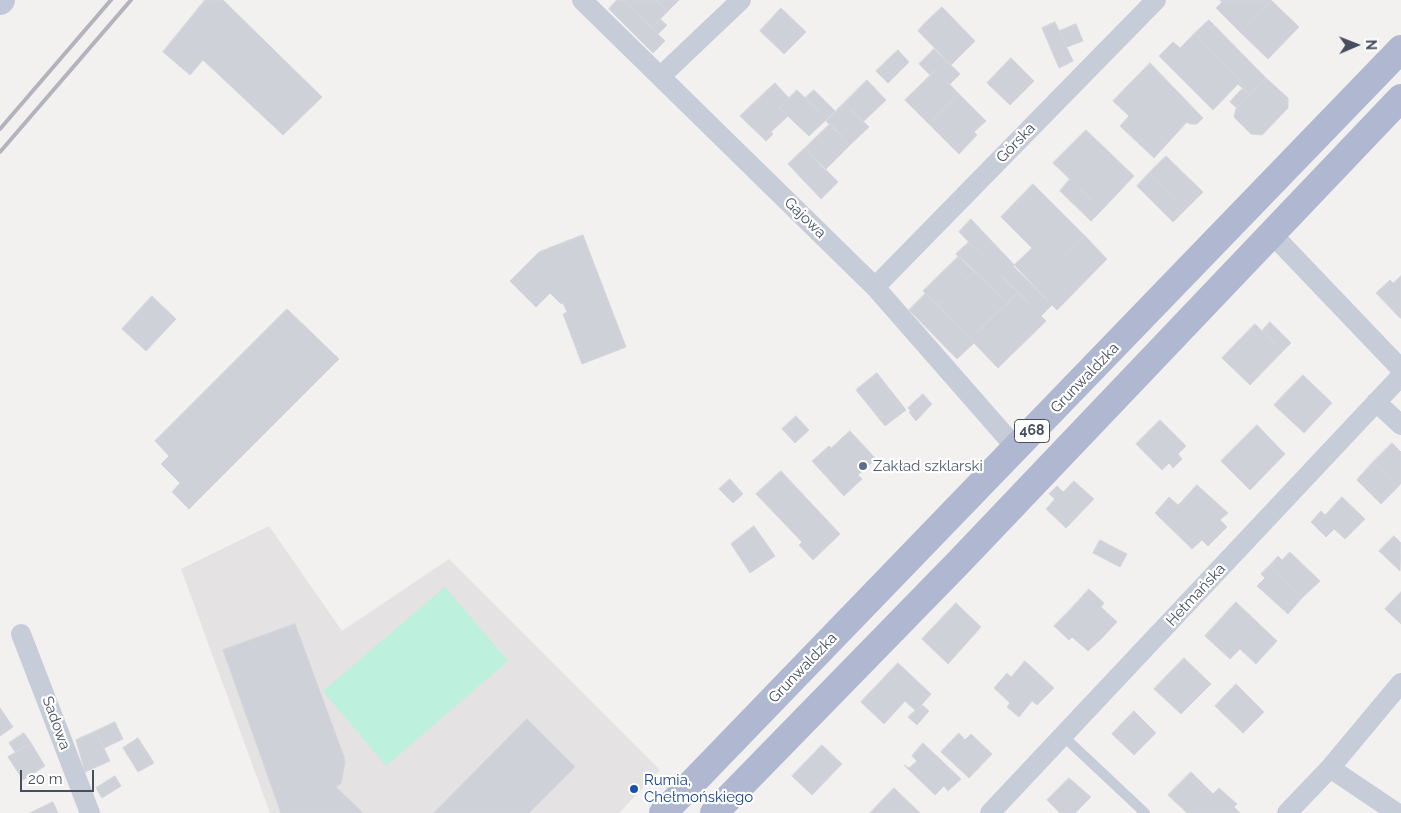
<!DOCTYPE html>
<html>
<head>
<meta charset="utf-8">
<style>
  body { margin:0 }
  #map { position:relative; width:1401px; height:813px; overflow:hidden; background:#f3f1f0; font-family:Raleway,sans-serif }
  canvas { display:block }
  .north { position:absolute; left:1331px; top:20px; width:50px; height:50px; -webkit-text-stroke:4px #fff; paint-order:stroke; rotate:89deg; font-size:14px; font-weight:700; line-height:20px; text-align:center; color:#474e5f }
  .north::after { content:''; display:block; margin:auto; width:18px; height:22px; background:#474e5f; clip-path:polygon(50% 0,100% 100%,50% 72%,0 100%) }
  .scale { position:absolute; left:20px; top:770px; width:74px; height:22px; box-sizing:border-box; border:2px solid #474e5f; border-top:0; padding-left:6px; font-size:15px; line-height:18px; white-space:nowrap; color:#474e5f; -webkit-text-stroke:4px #fff; paint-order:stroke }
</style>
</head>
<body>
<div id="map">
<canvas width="1401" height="813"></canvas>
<div class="north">N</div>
<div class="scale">20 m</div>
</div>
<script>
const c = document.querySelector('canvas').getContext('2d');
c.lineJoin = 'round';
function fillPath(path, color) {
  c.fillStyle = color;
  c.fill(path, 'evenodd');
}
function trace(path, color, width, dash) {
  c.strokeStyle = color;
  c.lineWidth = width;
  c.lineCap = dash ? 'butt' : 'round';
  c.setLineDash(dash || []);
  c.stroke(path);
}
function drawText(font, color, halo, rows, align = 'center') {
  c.font = font + ' Raleway,sans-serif';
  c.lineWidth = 4.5;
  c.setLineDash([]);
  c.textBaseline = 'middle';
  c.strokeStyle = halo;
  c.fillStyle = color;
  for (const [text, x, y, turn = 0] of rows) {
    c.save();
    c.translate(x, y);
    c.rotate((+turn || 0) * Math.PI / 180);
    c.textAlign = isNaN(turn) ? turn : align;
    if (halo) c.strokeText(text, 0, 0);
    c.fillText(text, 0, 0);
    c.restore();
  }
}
fillPath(new Path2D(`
  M269,526L342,631L449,559L660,770L619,813H270L181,569Z`), '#e4e2e2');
fillPath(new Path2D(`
  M445,587L508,661L386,766L323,691Z`), '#bdf1dd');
const building = new Path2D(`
  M205,0H223L322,97L283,135L203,60L190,75L163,52Z
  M617,0H623L665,41L653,53L609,9Z
  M623,0H657L668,11L652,28Z
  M657,0H679L668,11Z
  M1220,0H1271L1272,1L1241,33L1216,8L1222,2Z
  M1272,1L1299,27L1268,59L1241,33Z
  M942,7L975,41L959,57L925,23Z
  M781,8L806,32L784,54L760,31Z
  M660,19L667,25L658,34L652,28Z
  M1209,20L1266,78L1250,95L1238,84L1241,81L1194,34Z
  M1055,22L1073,61L1059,68L1042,28Z
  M925,23L959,57L951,65L918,31Z
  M1076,24L1083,41L1067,47L1059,31Z
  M1194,34L1241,81L1213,110L1159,56L1173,42L1180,48Z
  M934,49L960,74L950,84L936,70L930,75L919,64Z
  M898,50L909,62L888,83L876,71Z
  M1011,58L1034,81L1010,105L987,83Z
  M1150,63L1203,118L1197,124H1190L1187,122L1154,158L1120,126L1129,116L1113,101Z
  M936,70L959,94L929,124L905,100Z
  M1266,78L1288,98V108L1262,135L1251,134L1234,117L1236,109Z
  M867,80L886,100L863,122L844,103Z
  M775,83L789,98L779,108L788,116L771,132L773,134L766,141L740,116Z
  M1243,88L1250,95L1237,108L1230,102Z
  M797,90L827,119L809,136L779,108Z
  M814,90L835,111L827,119L805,98Z
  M959,94L986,121L974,132L977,135L959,154L929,124Z
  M844,103L869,127L850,145L826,121Z
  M830,124L850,145L825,170L805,148Z
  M1086,130L1134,176L1102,210L1053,163Z
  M805,148L838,182L821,199L788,164Z
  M1166,156L1203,192L1186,209L1149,173Z
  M1149,173L1186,209L1173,222L1137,186Z
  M1070,179L1102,210L1091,221L1060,191Z
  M1033,184L1085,236L1035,288L1013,266L1032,248L1001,217Z
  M971,219L1052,305L1041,316L959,232Z
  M583,235L626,347L582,364L563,314L567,312L563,303L561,304L550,293L536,307L510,281L539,252Z
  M1085,236L1107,259L1057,310L1035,288Z
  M969,242L1018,293L1007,303L956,254Z
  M959,256L975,271L939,306L923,291Z
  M975,271L1007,303L970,339L939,306Z
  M1401,276V318H1400L1376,293L1390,280L1393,283Z
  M926,293L974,343L957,359L909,310Z
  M1018,293L1046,321L998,368L970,339Z
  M152,296L176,319L146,351L122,329Z
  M287,309L339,359L189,509L172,492L180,483L161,464L169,456L155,441Z
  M1270,322L1291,343L1283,351L1262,331Z
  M1255,324L1283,351L1250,385L1222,358Z
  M877,373L906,410L885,426L856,390Z
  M1303,375L1332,403L1304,433L1274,405Z
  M923,394L932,404L916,421L909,412L911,411L908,408Z
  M796,416L809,430L795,443L782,429Z
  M1160,420L1186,446L1178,454L1182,459L1173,468L1169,463L1162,470L1136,444Z
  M1257,425L1285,454L1250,490L1221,461Z
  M850,431L876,459L858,475L862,479L844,496L812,461L829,446L831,448Z
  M1392,443L1401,452V483L1398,487L1373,462Z
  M1373,462L1398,487L1381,504L1357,480Z
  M781,471L840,534L813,560L799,545L802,542L756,494Z
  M730,479L743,494L733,503L719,489Z
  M1074,481L1094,499L1066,528L1046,509L1055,499L1049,494L1057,486L1063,492Z
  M1197,485L1228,513L1220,520L1227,527L1208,546L1202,540L1192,549L1155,513L1169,497L1178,505Z
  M1342,497L1365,519L1345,539L1334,529L1326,537L1311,522L1321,511L1325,515Z
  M754,526L775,556L750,573L731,544Z
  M1394,536L1401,543L1400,571L1379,551Z
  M1100,540L1127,554L1120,567L1093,553Z
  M1290,552L1320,581L1302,598L1269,566L1278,556L1282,560Z
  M1269,566L1302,598L1288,614L1257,586L1265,578L1261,574Z
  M1089,589L1104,603L1101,607L1117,622L1101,639L1071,609Z
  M1401,592V624L1385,609Z
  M1236,602L1277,641L1256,664L1240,649L1230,659L1205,636Z
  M956,603L981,627L948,664L922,639Z
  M1071,609L1101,639L1088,651L1072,637L1069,640L1054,626Z
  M295,624L344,757L345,763L341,783L336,787L363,813H281L223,650Z
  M1184,658L1211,684L1181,714L1154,689Z
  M1025,661L1054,688L1037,705L1032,701L1019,717L1007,707L1010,703L994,688L1007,673L1011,677Z
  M898,663L931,694L916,711L905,701L884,724L861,702Z
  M1236,684L1264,712L1243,733L1215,706Z
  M922,705L929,711L917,725L908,717Z
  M0,708L13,727L0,736Z
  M1134,711L1156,733L1134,755L1112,734Z
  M527,719L575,767L529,813H434Z
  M115,722L123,739L104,748L96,731Z
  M96,731L110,761L85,772L76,740Z
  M24,733L31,743L15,752L9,743Z
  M959,733L965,740L971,734L992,754L969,778L941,752Z
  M138,738L154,763L138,772L123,748Z
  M31,743L45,766L23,780L8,757Z
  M923,743L961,779L948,791L944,786L935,795L904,765L909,768L917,761L912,756Z
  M822,745L842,764L812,795L792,776Z
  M1191,772L1213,794L1219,788L1237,804L1234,807L1240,813H1187L1168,795Z
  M115,776L121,786L102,798L96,788Z
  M1069,778L1091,797L1075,813H1060L1047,800Z
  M894,788L920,813H870Z
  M53,802L58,813H30Z`);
fillPath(building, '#cfd1d8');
trace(building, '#d4d5dc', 1);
trace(new Path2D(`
  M1063,736L1145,813`), '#c6ccd8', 10);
trace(new Path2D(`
  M582,0L875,287L1016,448
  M661,76L741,0
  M1271,233L1401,369
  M875,287L1156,0
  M1376,402L1401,425
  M21,634L90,813
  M1330,768L1397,813
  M990,813L1401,376
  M1287,813L1330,768L1401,683`), '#c6ccd8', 20);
trace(new Path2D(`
  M0,1L1,0`), '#c2c8da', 28);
trace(new Path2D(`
  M663,813L1401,49
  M714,813L959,562L1401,98`), '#afb8d0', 28);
trace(new Path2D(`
  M0,129L111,0
  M0,152L131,0`), '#b2b3bb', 4);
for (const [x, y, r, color] of [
  [863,466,5,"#5c6f8a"],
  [634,789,5,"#1a4fb4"]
]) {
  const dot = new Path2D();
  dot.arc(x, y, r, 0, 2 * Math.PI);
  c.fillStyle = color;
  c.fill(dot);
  trace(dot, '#fff', 2);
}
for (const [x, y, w] of [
  [1032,431,35]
]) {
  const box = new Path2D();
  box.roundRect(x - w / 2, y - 11.5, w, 23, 4);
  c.fillStyle = '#fff';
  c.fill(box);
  trace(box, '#474e5f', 1);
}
drawText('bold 14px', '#474e5f', null, [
  ["468",1032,431]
]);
drawText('15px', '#474e5f', '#fff', [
  ["Górska",1016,143,-46],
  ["Gajowa",805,218,44],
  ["Grunwaldzka",1085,378,-46],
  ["Hetmańska",1196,595,-47],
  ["Grunwaldzka",803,668,-46],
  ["Sadowa",56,723,70]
]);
drawText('15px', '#4e5e75', '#fff', [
  ["Zakład szklarski",873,466]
], 'left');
drawText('15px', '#164399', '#fff', [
  ["Rumia,",644,780],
  ["Chełmońskiego",644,797]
], 'left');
</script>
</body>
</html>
